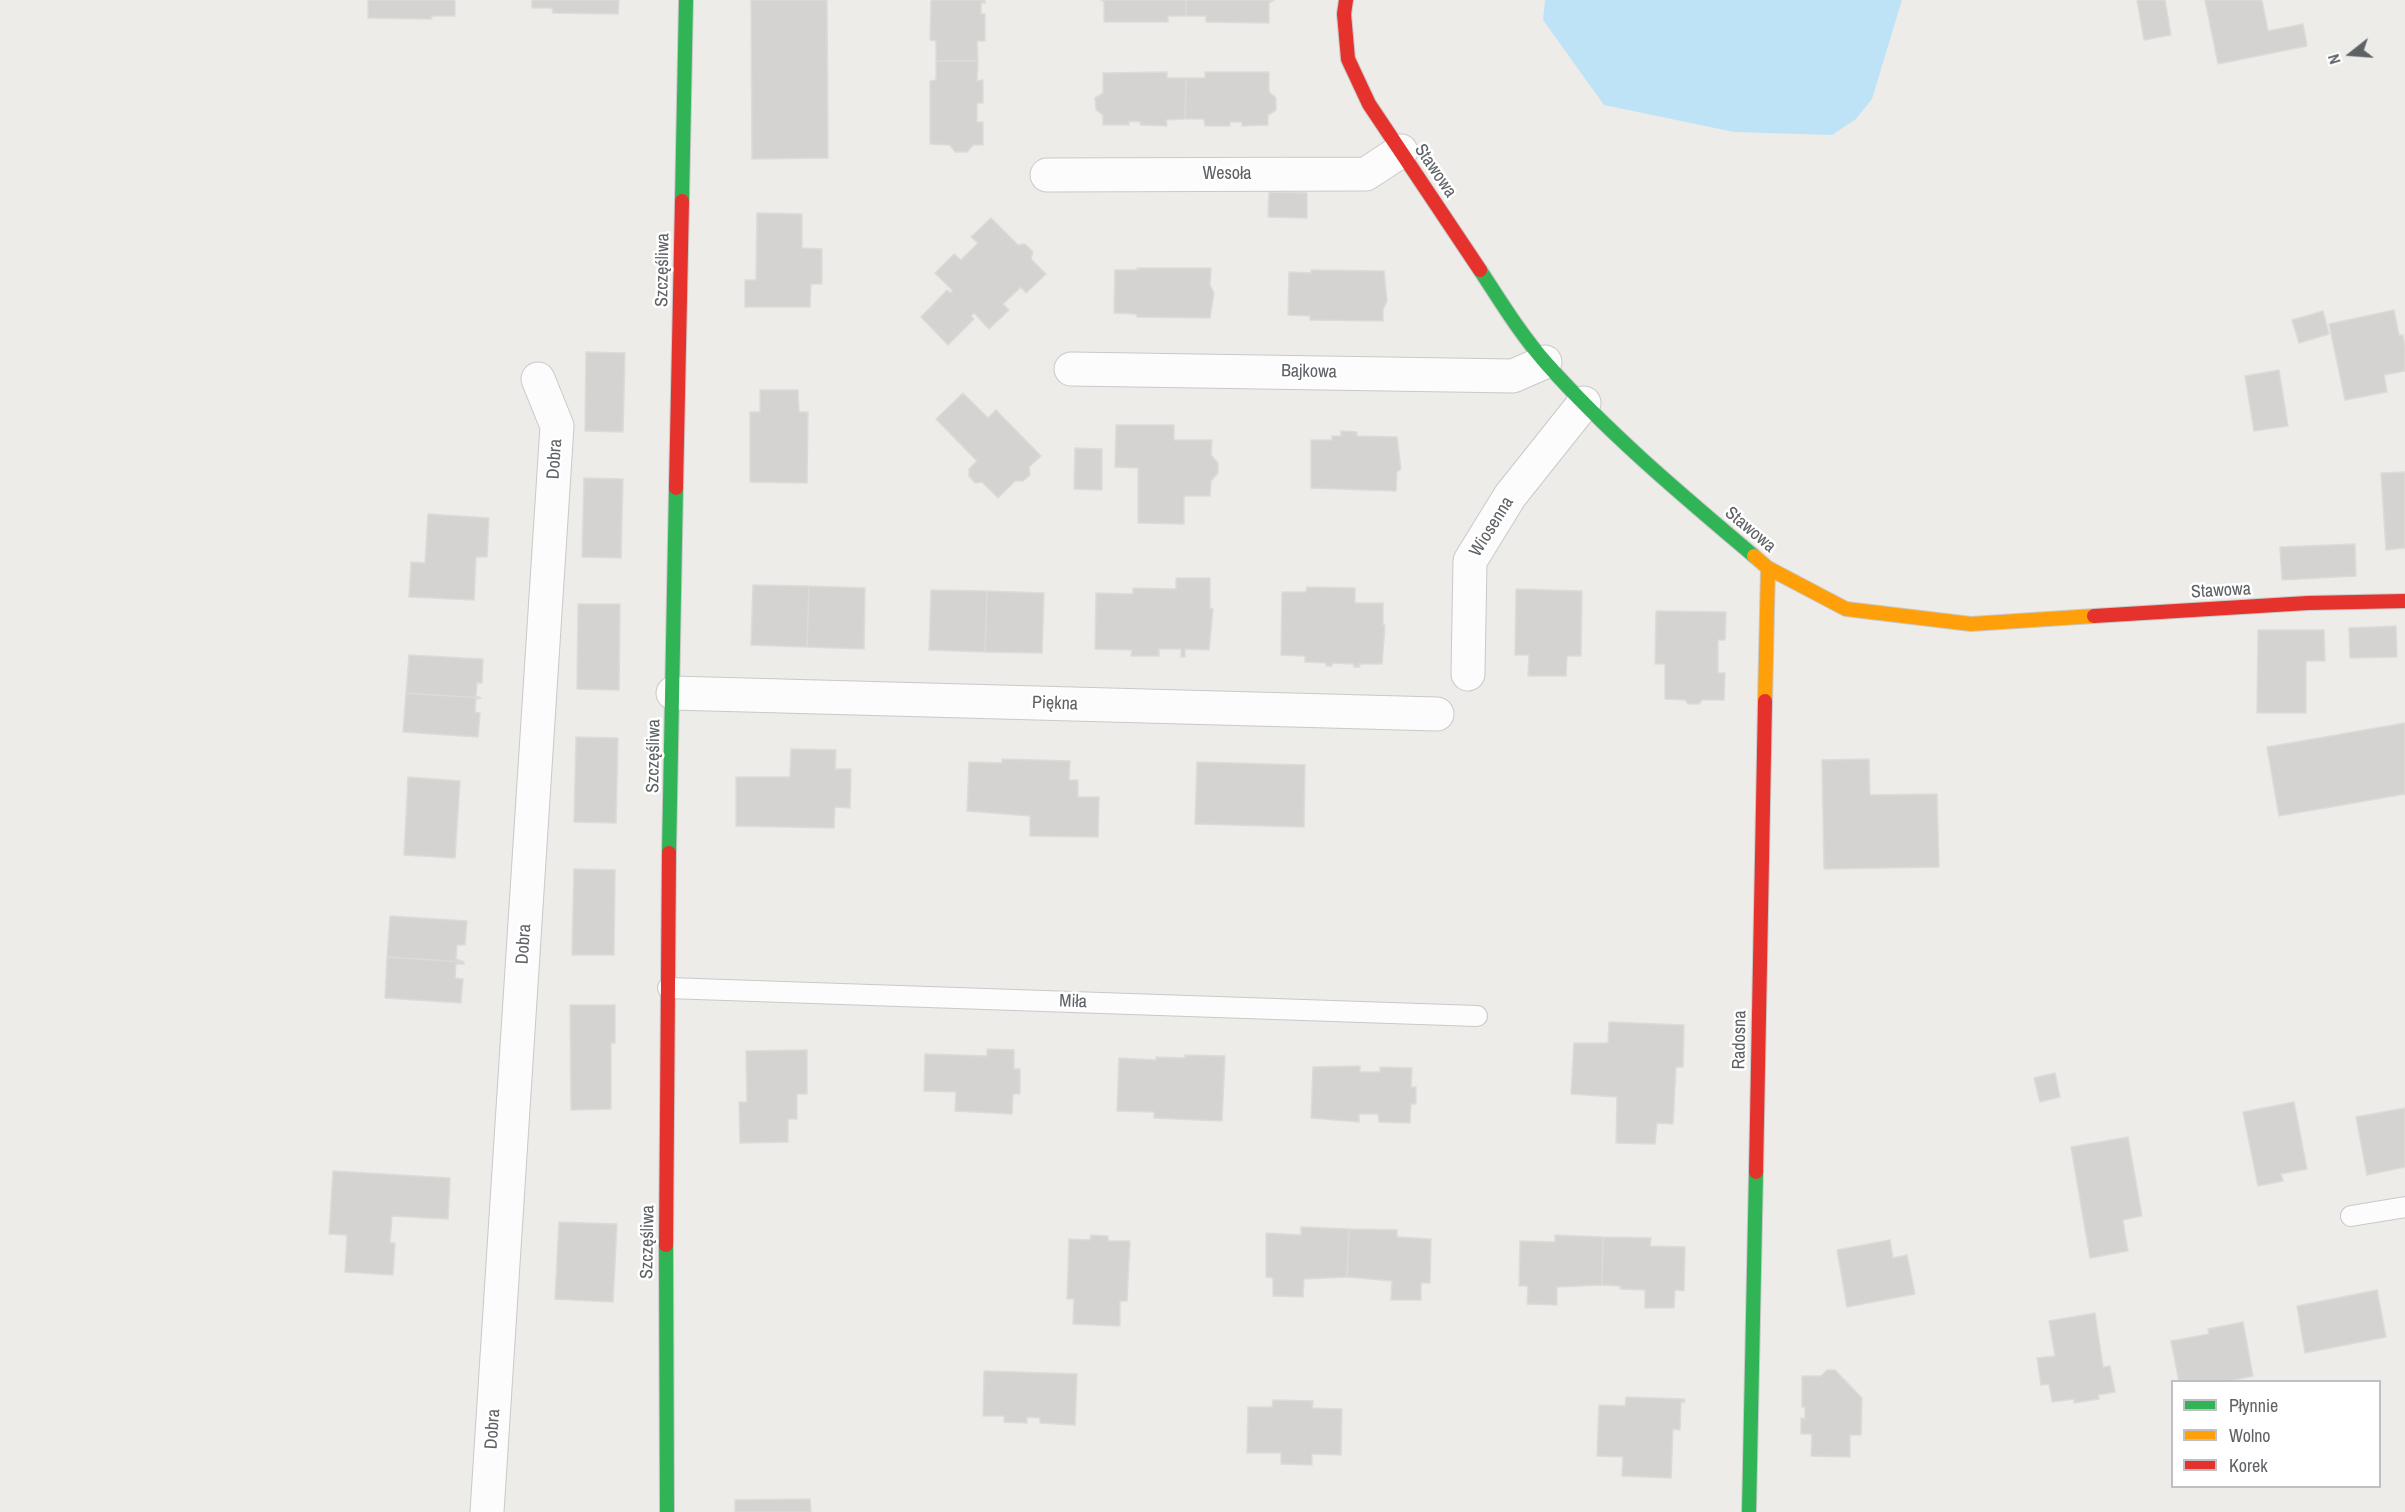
<!DOCTYPE html>
<html>
<head>
<meta charset="utf-8">
<style>
  body { margin:0 }
  #map { position:relative; width:2405px; height:1512px; overflow:hidden; background:#eeece8; font-family:"Archivo Narrow",sans-serif }
  canvas { display:block }
  .legend { position:absolute; left:2171px; top:1380px; width:210px; height:108px; box-sizing:border-box; background:#fff; border:2px solid #bfc0c2; margin:0; padding:8px 10px; list-style:none; font-size:18px; color:#5e6266 }
  .legend li { display:flex; align-items:center; gap:12px; height:30px }
  .legend b { width:30px; border:2px solid #bfc0c2 }
  .north { position:absolute; left:2321px; top:24px; width:60px; height:60px; -webkit-text-stroke:4px #fff; paint-order:stroke; rotate:253deg; font-size:16px; font-weight:700; line-height:24px; text-align:center; color:#5e6266 }
  .north::after { content:''; display:block; margin:auto; width:21px; height:27px; background:#5e6266; clip-path:polygon(50% 0,100% 100%,50% 72%,0 100%) }
</style>
</head>
<body>
<div id="map">
<canvas width="2405" height="1512"></canvas>
<ul class="legend">
<li><b style="height:8px;background:#30b455"></b>Płynnie</li>
<li><b style="height:8px;background:#ff9f0a"></b>Wolno</li>
<li><b style="height:8px;background:#e5322d"></b>Korek</li>
</ul>
<div class="north">N</div>
</div>
<script>
const c = document.querySelector('canvas').getContext('2d');
c.lineJoin = 'round';
function fillPath(path, color) {
  c.fillStyle = color;
  c.fill(path, 'evenodd');
}
function trace(path, color, width, dash) {
  c.strokeStyle = color;
  c.lineWidth = width;
  c.lineCap = dash ? 'butt' : 'round';
  c.setLineDash(dash || []);
  c.stroke(path);
}
function drawText(font, color, halo, rows, align = 'center') {
  c.font = font + ' "Archivo Narrow",sans-serif';
  c.lineWidth = 5;
  c.setLineDash([]);
  c.textBaseline = 'middle';
  c.strokeStyle = halo;
  c.fillStyle = color;
  for (const [text, x, y, turn = 0] of rows) {
    c.save();
    c.translate(x, y);
    c.rotate((+turn || 0) * Math.PI / 180);
    c.textAlign = isNaN(turn) ? turn : align;
    if (halo) c.strokeText(text, 0, 0);
    c.fillText(text, 0, 0);
    c.restore();
  }
}
fillPath(new Path2D(`
  M1545,0H1902L1872,99L1856,119L1832,135L1734,132L1604,105L1543,20Z`), '#bee3f7');
const building = new Path2D(`
  M368,0H455V16H431L432,19L368,18Z
  M532,0H619L618,14L553,13L552,8H532Z
  M751,0H827L828,158L752,159Z
  M931,0H985V3H981V14H985V41H977L978,61H936V41L930,40Z
  M1101,0H1186V16H1168V22H1104V2Z
  M1186,0H1274L1269,3V23L1206,22V16H1186Z
  M2137,0H2165L2171,35L2144,40Z
  M2205,0H2262L2268,31L2303,24L2307,46L2218,64Z
  M936,61H978L977,81L983,80V103H977V122H983V145H973L967,152H955L950,145L930,144V81L936,80Z
  M1167,72V78H1186L1185,119L1166,120L1167,126L1140,125L1141,122L1129,121V125H1103V115L1096,110L1095,98L1103,93V73Z
  M1205,72H1269V92L1276,98V110L1268,115V125L1242,126V122H1230V126H1205L1204,119H1185L1186,78H1205Z
  M1269,192L1307,193V218L1268,217Z
  M757,213L802,214V248L822,249V284H811L810,307H745V280H756Z
  M991,218L1018,245L1025,244L1033,252L1031,259L1046,274L1026,293L1021,287L1003,304L1009,310L989,329L974,313L971,316L974,319L948,345L921,317L947,290L950,293L953,291L935,273L954,254L961,260L978,243L971,237Z
  M1137,268H1211L1210,285L1214,293L1210,318L1137,317L1136,314L1114,313L1115,270H1138Z
  M1311,270L1384,271L1387,301L1383,309V321L1310,320V316L1288,315L1289,272L1311,273Z
  M2394,310L2399,335H2403L2405,347V371L2384,375L2387,392L2345,400L2329,324Z
  M2323,311L2329,334L2299,343L2292,320Z
  M586,352L625,353L623,432L585,431Z
  M2279,370L2288,426L2254,431L2245,376Z
  M760,390H798L799,412H808L807,483L750,482V412H760Z
  M963,393L988,418L996,410L1041,456L1029,467L1030,475L1023,481H1015L998,498L982,482L975,483L969,476V469L977,461L936,419Z
  M1116,425H1174V440H1212L1211,455L1218,463V473L1211,481L1210,496H1184V524L1138,523V468L1115,467Z
  M1341,431L1357,432V436L1397,437L1401,469L1397,472L1396,491L1311,488V440H1332V436H1341Z
  M1075,448L1102,449V490L1074,489Z
  M2405,472V548L2386,550L2381,473Z
  M584,478L623,479L621,558L582,557Z
  M428,514L489,518L487,557H476L474,600L409,597L411,562L425,563Z
  M2355,544L2356,576L2282,580L2280,547Z
  M1176,578H1210V608L1213,609L1209,650L1185,649V657H1181V649H1159V656H1131L1132,650L1095,649L1096,593L1133,594V588L1176,589Z
  M753,585L809,586L807,647L751,645Z
  M809,586L865,588L864,649L807,647Z
  M1307,587L1355,588V603H1383V625H1385L1382,664H1359L1360,667H1354V664L1332,663V666H1326V663L1305,662V656L1281,655L1282,592H1306Z
  M1516,589L1582,591L1581,656H1567L1566,676H1528L1529,655H1515Z
  M931,590L987,591L985,652L929,650Z
  M987,591L1044,593L1042,653L985,652Z
  M578,604H620L619,690L577,689Z
  M1656,611L1726,612L1725,640H1718V673H1725L1724,700H1702L1699,704H1688L1685,700L1665,699V664H1655Z
  M2396,626L2397,657L2350,658L2349,628Z
  M2258,630H2324L2325,661H2306V713H2257Z
  M409,655L483,659L482,683H477L476,696L481,698L406,693Z
  M406,693L481,698L476,699L475,712L480,713L478,737L403,732Z
  M2405,723V794L2279,816L2267,747Z
  M576,737L618,738L616,823L574,822Z
  M791,749L836,750L835,769H851L850,808L835,807L834,828L736,826V777H790Z
  M1002,759L1070,761L1069,780H1078V797H1099L1098,837L1030,836V816L967,811L969,762L1002,763Z
  M1869,759L1870,795L1937,794L1939,867L1824,869L1822,760Z
  M1197,762L1305,765L1304,827L1195,824Z
  M408,777L460,781L455,858L404,855Z
  M574,869L615,870L614,955H572Z
  M390,916L467,921L465,945H457L456,959L464,962L387,957Z
  M387,957L464,962V964H456L455,978L463,979L461,1003L385,998Z
  M570,1005H615V1043H611V1109L571,1110Z
  M1609,1022L1684,1025L1683,1067H1676L1673,1124L1657,1123L1655,1144L1616,1143L1617,1097L1571,1094L1574,1043H1608Z
  M987,1049L1014,1050V1069H1020V1094H1013L1012,1114L955,1111L956,1092L924,1091L925,1054L987,1056Z
  M807,1050V1094H797V1119H788V1142L740,1143L739,1102H747L746,1051Z
  M1185,1055L1225,1056L1222,1121L1154,1118V1112L1117,1111L1119,1058L1156,1060V1057L1185,1058Z
  M1360,1066V1072H1380V1067L1412,1068L1411,1087H1416V1104H1411L1410,1123L1379,1122L1378,1114H1359V1122L1311,1118L1313,1067Z
  M2055,1073L2060,1097L2040,1102L2034,1078Z
  M2294,1102L2307,1169L2281,1174L2283,1181L2258,1186L2243,1112Z
  M2405,1108V1167L2367,1175L2356,1117Z
  M2128,1137L2142,1216L2123,1220L2128,1251L2090,1258L2071,1147Z
  M333,1171L450,1178L448,1219L392,1216L390,1243H395L393,1275L345,1272L347,1235L329,1234Z
  M559,1222L617,1224L613,1302L555,1299Z
  M1301,1227L1349,1229L1347,1277L1304,1279L1303,1297L1273,1296V1278L1266,1277V1233L1301,1235Z
  M1349,1229L1397,1230V1237L1431,1239L1430,1283H1421V1300H1391L1392,1281L1347,1277Z
  M1091,1235L1108,1236V1241H1130L1127,1301H1120V1326L1073,1324L1074,1299H1067L1069,1239L1090,1240Z
  M1555,1235L1603,1237L1602,1285L1557,1287V1305L1527,1304L1528,1286H1519L1520,1241L1555,1242Z
  M1603,1237L1651,1238L1650,1246L1685,1247L1684,1291L1675,1290L1674,1308H1645V1290L1620,1289V1286L1602,1285Z
  M1890,1240L1893,1258L1907,1255L1915,1294L1847,1307L1837,1250Z
  M2377,1290L2386,1337L2305,1353L2297,1306Z
  M2095,1313L2103,1367L2110,1366L2115,1392L2098,1395L2099,1399L2074,1403V1399L2052,1402L2049,1384L2041,1385L2037,1358L2055,1356L2049,1321Z
  M2243,1322L2253,1376L2224,1382H2179L2171,1341L2209,1334L2208,1329Z
  M1827,1370H1835L1862,1398L1861,1435H1850V1457L1811,1456L1812,1434H1801V1418L1805,1419V1407H1802V1376H1821Z
  M984,1371L1077,1374L1075,1425L1040,1423V1418L1027,1417V1423L1004,1422V1416H983Z
  M1626,1397L1684,1399L1685,1402H1681L1680,1430L1673,1429L1671,1478L1622,1476L1623,1457L1597,1456L1599,1405L1625,1406Z
  M1273,1400L1313,1401L1312,1408L1342,1409L1341,1455L1312,1454V1465L1281,1464V1453H1247L1248,1407H1272Z
  M810,1499L811,1512H735V1500Z`);
fillPath(building, '#d5d3d1');
trace(building, '#dddbd8', 1.5);
const lane = new Path2D(`
  M668,988L1477,1016
  M2351,1216L2405,1207`);
const street = new Path2D(`
  M1047,175L1366,174L1401,151
  M1071,369L1513,376L1545,362
  M1468,674L1470,561L1510,496L1584,403
  M673,693L1437,714
  M487,1512L557,426L538,379`);
const fast = new Path2D(`
  M682,201L686,0
  M1480,270C1501,302 1521,335 1546,363C1609,434 1682,495 1754,556
  M669,853L676,488
  M666,1245L667,1512
  M1749,1512L1756,1172`);
const slow = new Path2D(`
  M1754,556L1768,568L1846,609L1971,624L2094,616
  M1765,701L1768,568`);
const jam = new Path2D(`
  M1346,0L1344,14L1348,59L1369,104L1480,270
  M676,488L682,201
  M2094,616L2308,603L2405,601
  M1756,1172L1765,701
  M666,1245L669,853`);
trace(lane, '#cac9c9', 22);
trace(street, '#cac9c9', 35);
trace(fast, '#c9c9c9', 16);
trace(slow, '#c9c9c9', 16);
trace(jam, '#c9c9c9', 16);
trace(lane, '#fcfcfc', 20);
trace(street, '#fcfcfc', 33);
trace(fast, '#30b455', 14);
trace(slow, '#ff9f0a', 14);
trace(jam, '#e5322d', 14);
drawText('18px', '#5e6266', '#fff', [
  ["Stawowa",1435,171,56],
  ["Wesoła",1227,174],
  ["Szczęśliwa",663,270,-89],
  ["Bajkowa",1309,372,1],
  ["Dobra",555,459,-86],
  ["Wiosenna",1492,527,-58],
  ["Stawowa",1750,530,40],
  ["Stawowa",2221,591,-3],
  ["Piękna",1055,704,2],
  ["Szczęśliwa",654,756,-89],
  ["Dobra",524,944,-86],
  ["Miła",1073,1002,2],
  ["Radosna",1740,1040,-89],
  ["Szczęśliwa",648,1242,-89],
  ["Dobra",493,1429,-86]
]);
</script>
</body>
</html>
